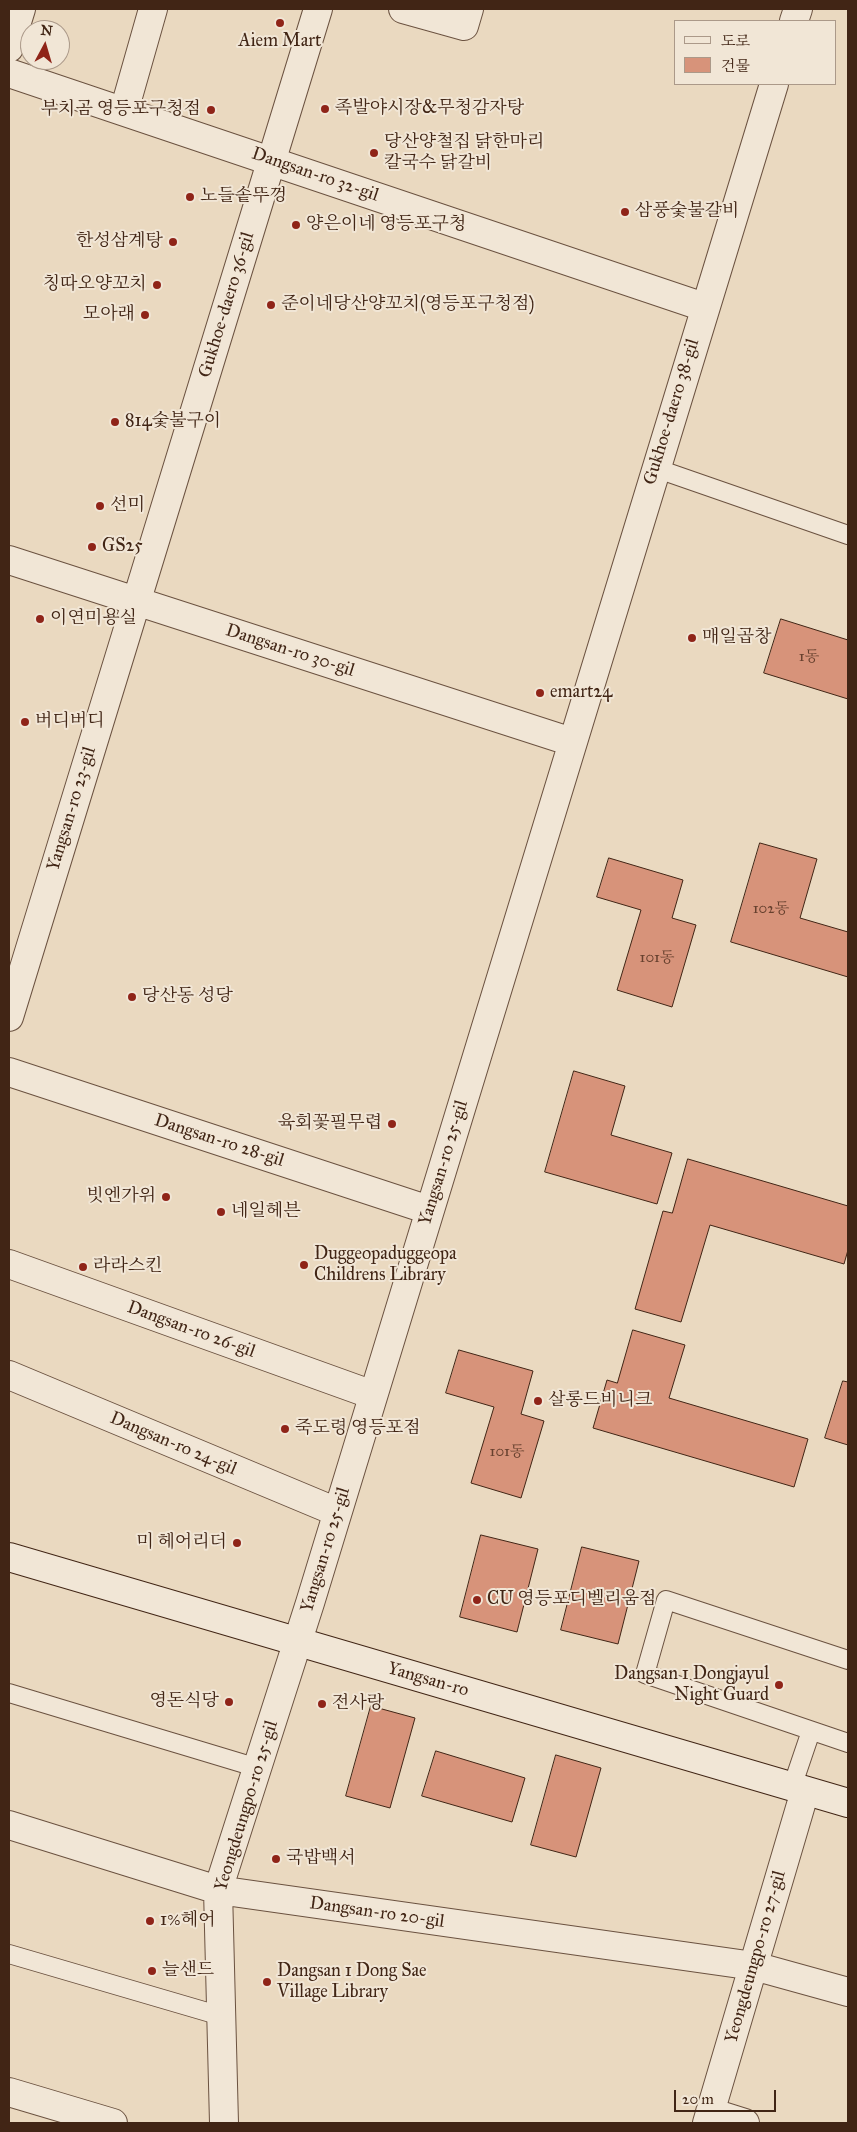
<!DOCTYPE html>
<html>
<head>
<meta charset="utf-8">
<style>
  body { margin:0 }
  #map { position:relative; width:857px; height:2132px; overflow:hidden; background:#ead9c0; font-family:"IM FELL Great Primer","Noto Serif KR",serif }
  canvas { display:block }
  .frame { position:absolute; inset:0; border:10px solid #412515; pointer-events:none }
  .legend { position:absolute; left:674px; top:20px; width:162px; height:65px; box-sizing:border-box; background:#f1e6d6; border:1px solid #ab9989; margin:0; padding:6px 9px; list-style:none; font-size:15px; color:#412515 }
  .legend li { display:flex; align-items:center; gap:10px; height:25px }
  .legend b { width:25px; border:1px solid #ab9989 }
  .north { position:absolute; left:20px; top:20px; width:50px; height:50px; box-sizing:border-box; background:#f1e6d6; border:1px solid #ab9989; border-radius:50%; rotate:6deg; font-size:14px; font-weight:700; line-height:20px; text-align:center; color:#412515 }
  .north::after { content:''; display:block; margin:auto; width:18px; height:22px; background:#8f2418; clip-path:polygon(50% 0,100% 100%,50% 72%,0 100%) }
  .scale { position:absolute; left:674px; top:2090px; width:102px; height:22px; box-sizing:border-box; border:2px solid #412515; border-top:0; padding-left:6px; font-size:15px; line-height:18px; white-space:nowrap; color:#412515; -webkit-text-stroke:4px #f1e6d6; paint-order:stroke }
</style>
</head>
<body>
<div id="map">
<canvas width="857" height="2132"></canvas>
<div class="frame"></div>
<ul class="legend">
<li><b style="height:6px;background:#f1e6d6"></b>도로</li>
<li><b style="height:14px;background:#d7937a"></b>건물</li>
</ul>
<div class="north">N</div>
<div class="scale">20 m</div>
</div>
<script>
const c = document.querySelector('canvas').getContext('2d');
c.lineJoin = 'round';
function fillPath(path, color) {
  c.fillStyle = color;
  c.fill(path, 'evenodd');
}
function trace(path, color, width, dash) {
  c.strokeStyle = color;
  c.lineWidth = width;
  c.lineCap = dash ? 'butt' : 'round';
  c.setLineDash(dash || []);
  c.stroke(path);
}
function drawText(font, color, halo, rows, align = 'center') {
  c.font = font + ' "IM FELL Great Primer","Noto Serif KR",serif';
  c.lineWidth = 4;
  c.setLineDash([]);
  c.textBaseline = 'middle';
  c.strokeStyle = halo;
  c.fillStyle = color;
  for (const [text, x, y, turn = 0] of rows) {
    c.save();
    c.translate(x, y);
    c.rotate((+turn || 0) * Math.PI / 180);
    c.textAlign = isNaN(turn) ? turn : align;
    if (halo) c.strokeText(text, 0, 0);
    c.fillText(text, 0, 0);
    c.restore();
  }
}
const building = new Path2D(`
  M781,619L848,640V699L764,673Z
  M760,843L817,859L800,918L848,932V977L731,942Z
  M609,858L683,880L672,918L696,925L672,1007L617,990L641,910L597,897Z
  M574,1071L625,1086L611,1135L672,1153L657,1204L545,1172Z
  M688,1159L848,1206V1250L844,1264L710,1225L681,1322L635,1309L663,1211L672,1213Z
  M633,1330L685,1345L669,1398L808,1439L794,1487L593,1428L607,1380L617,1383Z
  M459,1350L533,1371L521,1414L544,1421L521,1498L471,1483L494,1407L446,1393Z
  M843,1381L848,1382V1445L825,1438Z
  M481,1535L538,1549L517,1632L460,1617Z
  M582,1547L639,1561L618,1644L561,1630Z
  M371,1706L415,1718L390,1808L346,1796Z
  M436,1751L525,1778L512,1822L422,1796Z
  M556,1755L601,1768L576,1857L531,1845Z`);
fillPath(building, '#d7937a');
trace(building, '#412515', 1);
const lane = new Path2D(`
  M655,468L848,535
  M848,1660L666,1600L645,1674L848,1743
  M9,1693L258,1768
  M792,1787L811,1731
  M9,1954L221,2016`);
const street = new Path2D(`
  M403,9L464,26L469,9
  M794,21L798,9
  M9,48L21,9
  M9,73L704,307
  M124,111L153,9
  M9,560L572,742
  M9,1017L318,9
  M9,1072L429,1210
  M9,1264L373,1395
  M9,1375L337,1512
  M9,1825L218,1890L754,1966L848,1992
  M9,2092L113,2123
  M710,2112L745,2123
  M224,2123L218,1890L310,1603L774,84
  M707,2123L805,1791`);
const secondary = new Path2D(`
  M9,1557L848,1803`);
trace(lane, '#6b5240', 20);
trace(street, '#6b5240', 30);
trace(secondary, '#412515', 30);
trace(lane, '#f1e6d6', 18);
trace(street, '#f1e6d6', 28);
trace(secondary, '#f1e6d6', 28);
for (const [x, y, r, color] of [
  [280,23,5,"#8f2418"],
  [325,109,5,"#8f2418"],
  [211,110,5,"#8f2418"],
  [374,153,5,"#8f2418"],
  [190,197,5,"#8f2418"],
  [625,212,5,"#8f2418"],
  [296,225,5,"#8f2418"],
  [173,242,5,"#8f2418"],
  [157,285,5,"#8f2418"],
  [271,305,5,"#8f2418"],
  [145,315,5,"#8f2418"],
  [115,422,5,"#8f2418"],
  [100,506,5,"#8f2418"],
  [92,547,5,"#8f2418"],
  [40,619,5,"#8f2418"],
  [692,638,5,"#8f2418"],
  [540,693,5,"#8f2418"],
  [25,722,5,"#8f2418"],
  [132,997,5,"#8f2418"],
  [392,1124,5,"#8f2418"],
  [166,1197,5,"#8f2418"],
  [221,1212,5,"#8f2418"],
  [304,1265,5,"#8f2418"],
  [83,1267,5,"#8f2418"],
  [538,1401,5,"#8f2418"],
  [285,1429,5,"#8f2418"],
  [237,1543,5,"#8f2418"],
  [477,1600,5,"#8f2418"],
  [779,1685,5,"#8f2418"],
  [229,1702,5,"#8f2418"],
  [322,1704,5,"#8f2418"],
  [276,1859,5,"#8f2418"],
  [150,1921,5,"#8f2418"],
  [152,1971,5,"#8f2418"],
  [267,1982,5,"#8f2418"]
]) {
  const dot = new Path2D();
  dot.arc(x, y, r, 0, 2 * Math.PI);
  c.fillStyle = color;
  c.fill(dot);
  trace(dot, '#f1e6d6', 2);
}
drawText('15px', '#66402e', null, [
  ["1동",809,657],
  ["102동",771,909],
  ["101동",657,958],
  ["101동",507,1452]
]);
drawText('18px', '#412515', '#f1e6d6', [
  ["Aiem Mart",280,42,"center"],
  ["족발야시장&무청감자탕",335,109],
  ["부치곰 영등포구청점",201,110,"right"],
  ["당산양철집 닭한마리",384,143],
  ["칼국수 닭갈비",384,164],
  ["노들솥뚜껑",200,197],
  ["삼풍숯불갈비",635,212],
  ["양은이네 영등포구청",306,225],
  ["한성삼계탕",163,242,"right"],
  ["칭따오양꼬치",147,285,"right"],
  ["준이네당산양꼬치(영등포구청점)",281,305],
  ["모아래",135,315,"right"],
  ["814숯불구이",125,422],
  ["선미",110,506],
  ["GS25",102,547],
  ["이연미용실",50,619],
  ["매일곱창",702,638],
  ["emart24",550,693],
  ["버디버디",35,722],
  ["당산동 성당",142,997],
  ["육회꽃필무렵",382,1124,"right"],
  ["빗엔가위",156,1197,"right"],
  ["네일헤븐",231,1212],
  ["Duggeopaduggeopa",314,1255],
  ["Childrens Library",314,1276],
  ["라라스킨",93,1267],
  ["살롱드비니크",548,1401],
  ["죽도령 영등포점",295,1429],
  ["미 헤어리더",227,1543,"right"],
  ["CU 영등포디벨리움점",487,1600],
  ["Dangsan 1 Dongjayul",769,1675,"right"],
  ["Night Guard",769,1696,"right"],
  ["영돈식당",219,1702,"right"],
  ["전사랑",332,1704],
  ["국밥백서",286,1859],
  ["1%헤어",160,1921],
  ["늘샌드",162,1971],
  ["Dangsan 1 Dong Sae",277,1972],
  ["Village Library",277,1993]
], 'left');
drawText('18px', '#412515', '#f1e6d6', [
  ["Dangsan-ro 32-gil",315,175,19],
  ["Gukhoe-daero 36-gil",227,305,-73],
  ["Gukhoe-daero 38-gil",672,412,-73],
  ["Dangsan-ro 30-gil",290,651,18],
  ["Yangsan-ro 23-gil",72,809,-73],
  ["Dangsan-ro 28-gil",219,1141,18],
  ["Yangsan-ro 25-gil",444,1163,-73],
  ["Dangsan-ro 26-gil",191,1330,20],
  ["Dangsan-ro 24-gil",173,1444,23],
  ["Yangsan-ro 25-gil",326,1550,-73],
  ["Yangsan-ro",428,1680,16],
  ["Yeongdeungpo-ro 25-gil",247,1806,-73],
  ["Dangsan-ro 20-gil",377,1913,8],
  ["Yeongdeungpo-ro 27-gil",756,1957,-74]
]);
</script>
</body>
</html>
